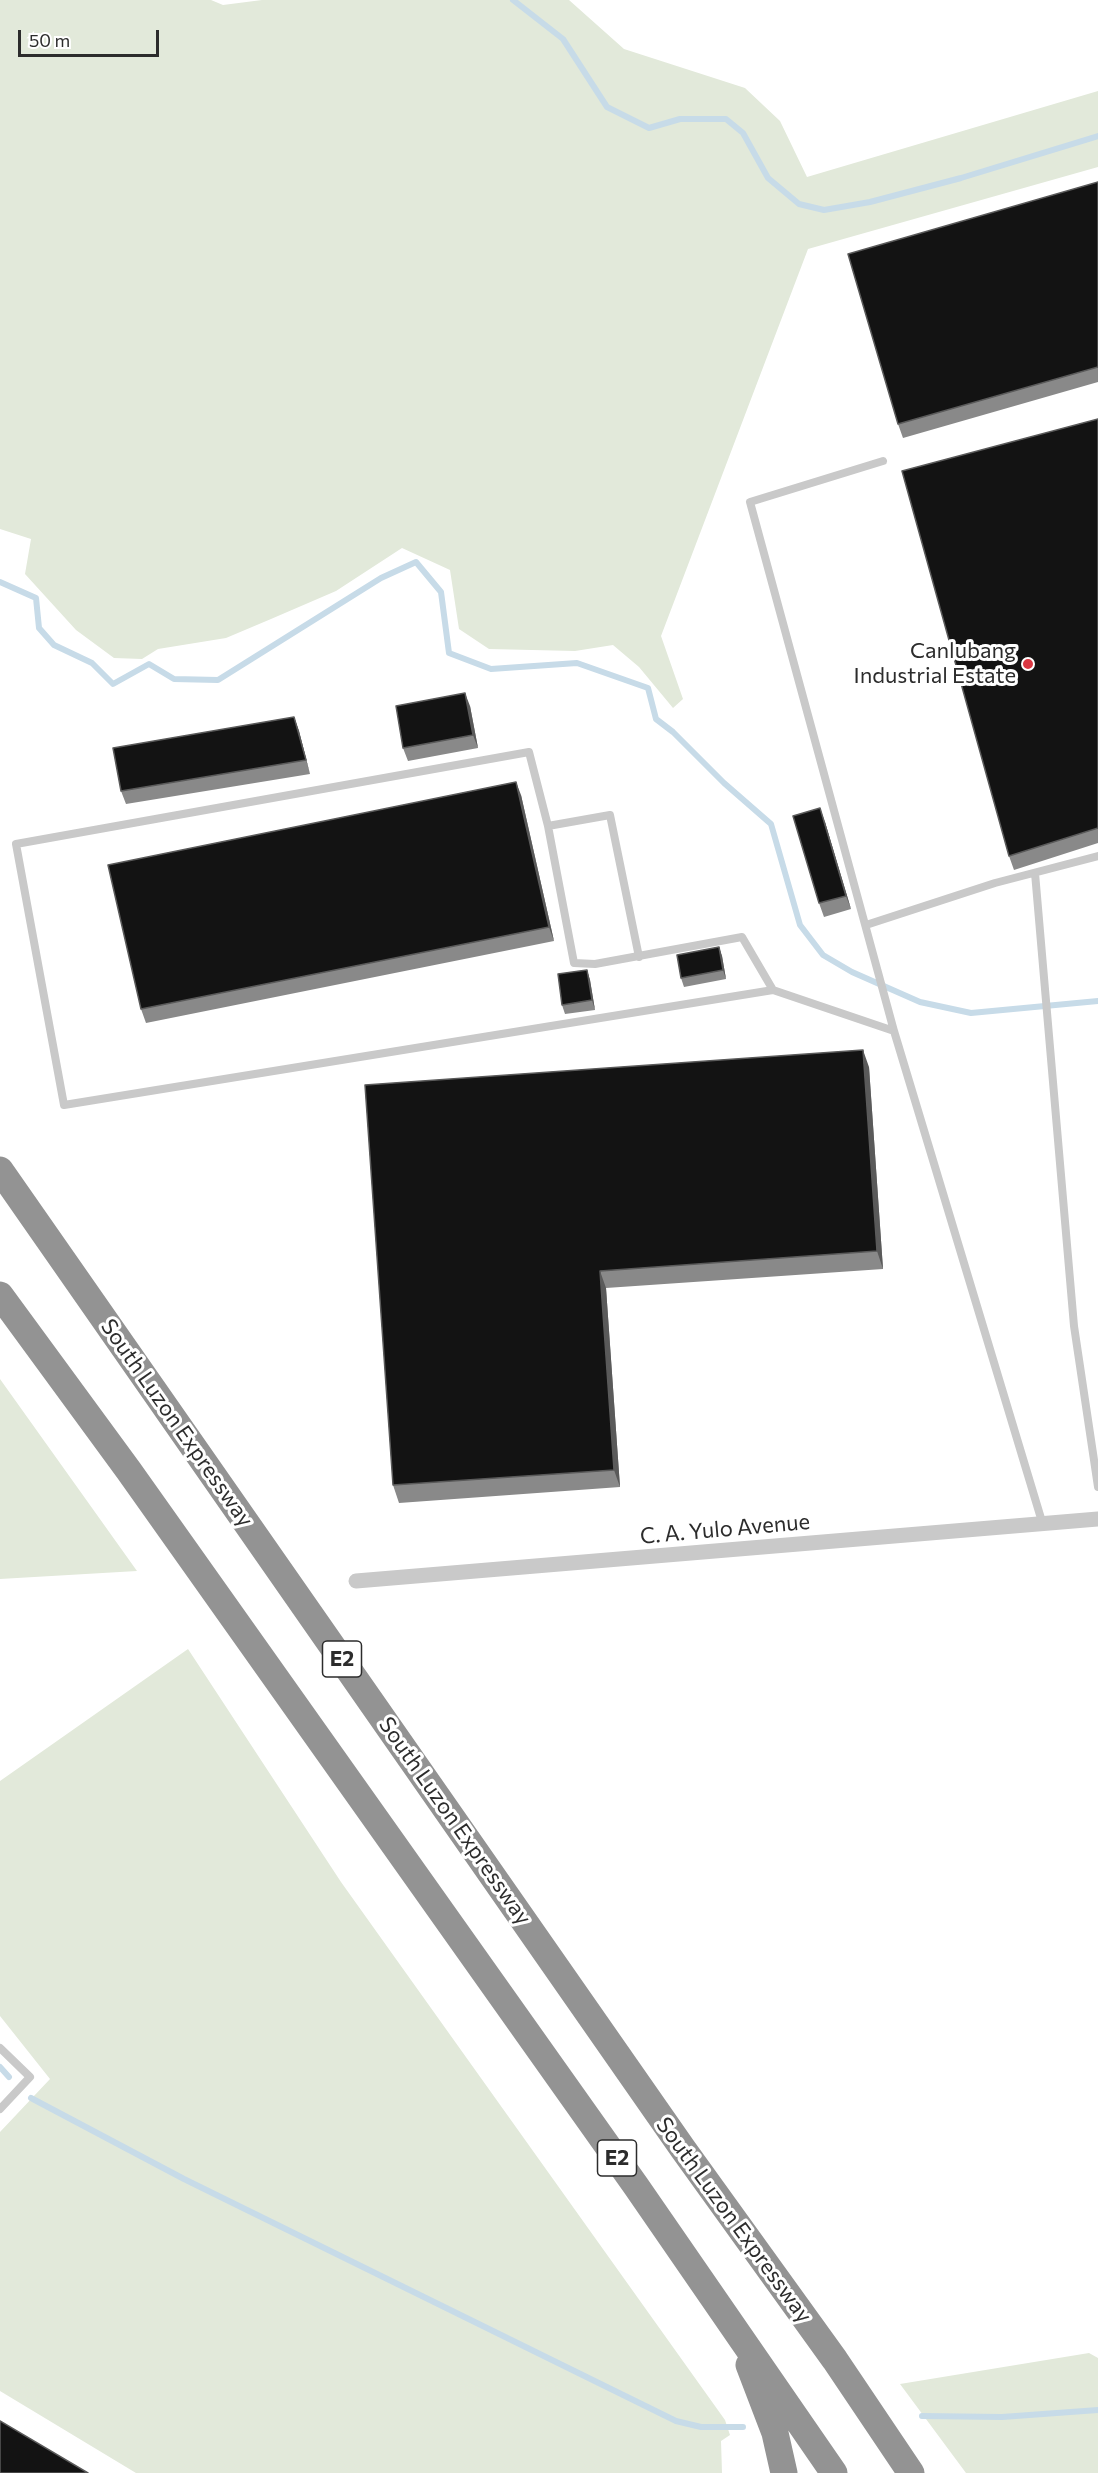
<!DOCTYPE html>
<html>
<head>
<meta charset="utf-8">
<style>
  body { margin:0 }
  #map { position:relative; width:1098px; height:2473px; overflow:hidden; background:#fff; font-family:Commissioner,sans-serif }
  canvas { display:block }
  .scale { position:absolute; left:18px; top:30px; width:141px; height:27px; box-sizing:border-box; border:3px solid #2c2c2c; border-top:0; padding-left:8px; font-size:18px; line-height:21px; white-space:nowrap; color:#2c2c2c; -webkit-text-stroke:4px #fff; paint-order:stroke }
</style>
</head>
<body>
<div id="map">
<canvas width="1098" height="2473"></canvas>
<div class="scale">50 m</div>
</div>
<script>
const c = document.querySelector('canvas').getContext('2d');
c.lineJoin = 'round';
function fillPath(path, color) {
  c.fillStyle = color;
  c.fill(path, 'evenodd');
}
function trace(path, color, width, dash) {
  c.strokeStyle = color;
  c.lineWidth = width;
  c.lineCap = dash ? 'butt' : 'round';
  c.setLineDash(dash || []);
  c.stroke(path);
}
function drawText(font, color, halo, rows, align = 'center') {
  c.font = font + ' Commissioner,sans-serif';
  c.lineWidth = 6;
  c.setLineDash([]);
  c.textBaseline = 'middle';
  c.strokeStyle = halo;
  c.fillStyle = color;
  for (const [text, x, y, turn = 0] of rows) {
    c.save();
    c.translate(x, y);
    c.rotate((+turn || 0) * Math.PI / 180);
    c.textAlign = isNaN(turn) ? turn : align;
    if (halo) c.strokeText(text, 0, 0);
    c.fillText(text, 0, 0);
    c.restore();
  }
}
fillPath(new Path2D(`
  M0,0H211L223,5L262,0H569L624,49L745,88L780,121L807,177L1098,91V167L808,249L661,636L683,699L673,708L639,667L613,645L575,651L489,649L459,629L450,570L402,548L336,591L271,619L226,638L158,649L142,659L114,658L76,630L25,574L31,539L0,529Z
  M0,1379L137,1571L0,1579Z
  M188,1649L341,1882L725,2420L730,2435L721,2441L722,2473H136L0,2391V2132L50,2079L0,2016V1781Z
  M1089,2353L1098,2358V2473H966L900,2384Z`), '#e2e9da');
trace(new Path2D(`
  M513,0L563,39L607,107L649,128L680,119H726L743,133L768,178L799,204L824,210L870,202L961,178L1098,136
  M0,582L36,598L39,628L54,645L92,663L113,684L149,664L174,679L218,680L381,578L416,562L441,592L449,653L491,669L577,663L648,688L656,719L673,732L724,783L771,824L800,925L823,955L852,972L920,1002L971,1013L1098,1001
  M0,2067L9,2077
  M31,2098L184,2179L676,2421L701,2427H743
  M922,2416L1002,2417L1098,2410`), '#c7dbe8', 6);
trace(new Path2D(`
  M883,461L750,502L894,1031L1043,1525
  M548,826L610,815L639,957
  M1035,873L1074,1326L1098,1487
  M866,925L995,883L1098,856
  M773,990L64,1105L16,844L529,752L548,826L574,963L595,964L742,937L773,990L894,1031
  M0,2048L30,2077L0,2109`), '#c9c9c9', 8);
trace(new Path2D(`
  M356,1581L1098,1519`), '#c9c9c9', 15);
trace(new Path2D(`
  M0,1170L683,2149L835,2360L911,2473
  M0,1295L129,1471L636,2186L834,2473
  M749,2365L775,2433L784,2473`), '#939393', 27);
fillPath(new Path2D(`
  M1098,182V382L903,438L898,424Z
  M1098,419V843L1014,870L1009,856Z
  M470,706L478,748L408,761L403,748Z
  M294,717L299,731L310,774L126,804L121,791Z
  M521,795L554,941L146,1023L141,1009Z
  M825,822L851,909L824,917L819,903Z
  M719,947L722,956L726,979L684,987L681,978Z
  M587,970L590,980L595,1010L565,1014L562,1005Z
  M869,1067L883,1269L606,1288L620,1487L399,1503L393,1485L365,1085Z`), '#898989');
fillPath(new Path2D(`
  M465,693L470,706L478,748L473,735Z
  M294,717L299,731L310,774L306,760Z
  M516,782L521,795L554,941L549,927Z
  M820,808L825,822L851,909L846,896Z
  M719,947L722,956L726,979L723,970Z
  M587,970L590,980L595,1010L592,1000Z
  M863,1050L869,1067L883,1269L877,1251Z
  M600,1271L606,1288L620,1487L614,1470Z`), '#5a5a5a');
const building = new Path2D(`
  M1098,182V367L898,424L848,254Z
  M1098,419V828L1009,856L902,471Z
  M465,693L473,735L403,748L396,706Z
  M294,717L306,760L121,791L113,748Z
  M516,782L549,927L141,1009L108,865Z
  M820,808L846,896L819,903L793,816Z
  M719,947L723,970L681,978L677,955Z
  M587,970L592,1000L562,1005L558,974Z
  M863,1050L877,1251L600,1271L614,1470L393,1485L365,1085Z
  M0,2421L88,2473H0Z`);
fillPath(building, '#131313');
trace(building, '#5a5a5a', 1.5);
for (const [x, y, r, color] of [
  [1028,664,6,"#da3742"]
]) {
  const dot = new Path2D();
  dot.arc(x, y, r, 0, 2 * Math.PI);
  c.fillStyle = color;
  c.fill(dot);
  trace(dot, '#fff', 2);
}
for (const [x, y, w] of [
  [342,1659,39],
  [617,2158,39]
]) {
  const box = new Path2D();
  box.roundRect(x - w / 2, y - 18, w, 36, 4.5);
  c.fillStyle = '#fff';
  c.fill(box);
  trace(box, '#2c2c2c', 1.5);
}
drawText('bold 21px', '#2c2c2c', null, [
  ["E2",342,1659],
  ["E2",617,2158]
]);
drawText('22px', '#2c2c2c', '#fff', [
  ["Canlubang",1016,651],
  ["Industrial Estate",1016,676]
], 'right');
drawText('22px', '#2c2c2c', '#fff', [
  ["South Luzon Expressway",177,1423,55],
  ["C. A. Yulo Avenue",725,1529,-5],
  ["South Luzon Expressway",455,1821,55],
  ["South Luzon Expressway",734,2220,54]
]);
</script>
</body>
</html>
